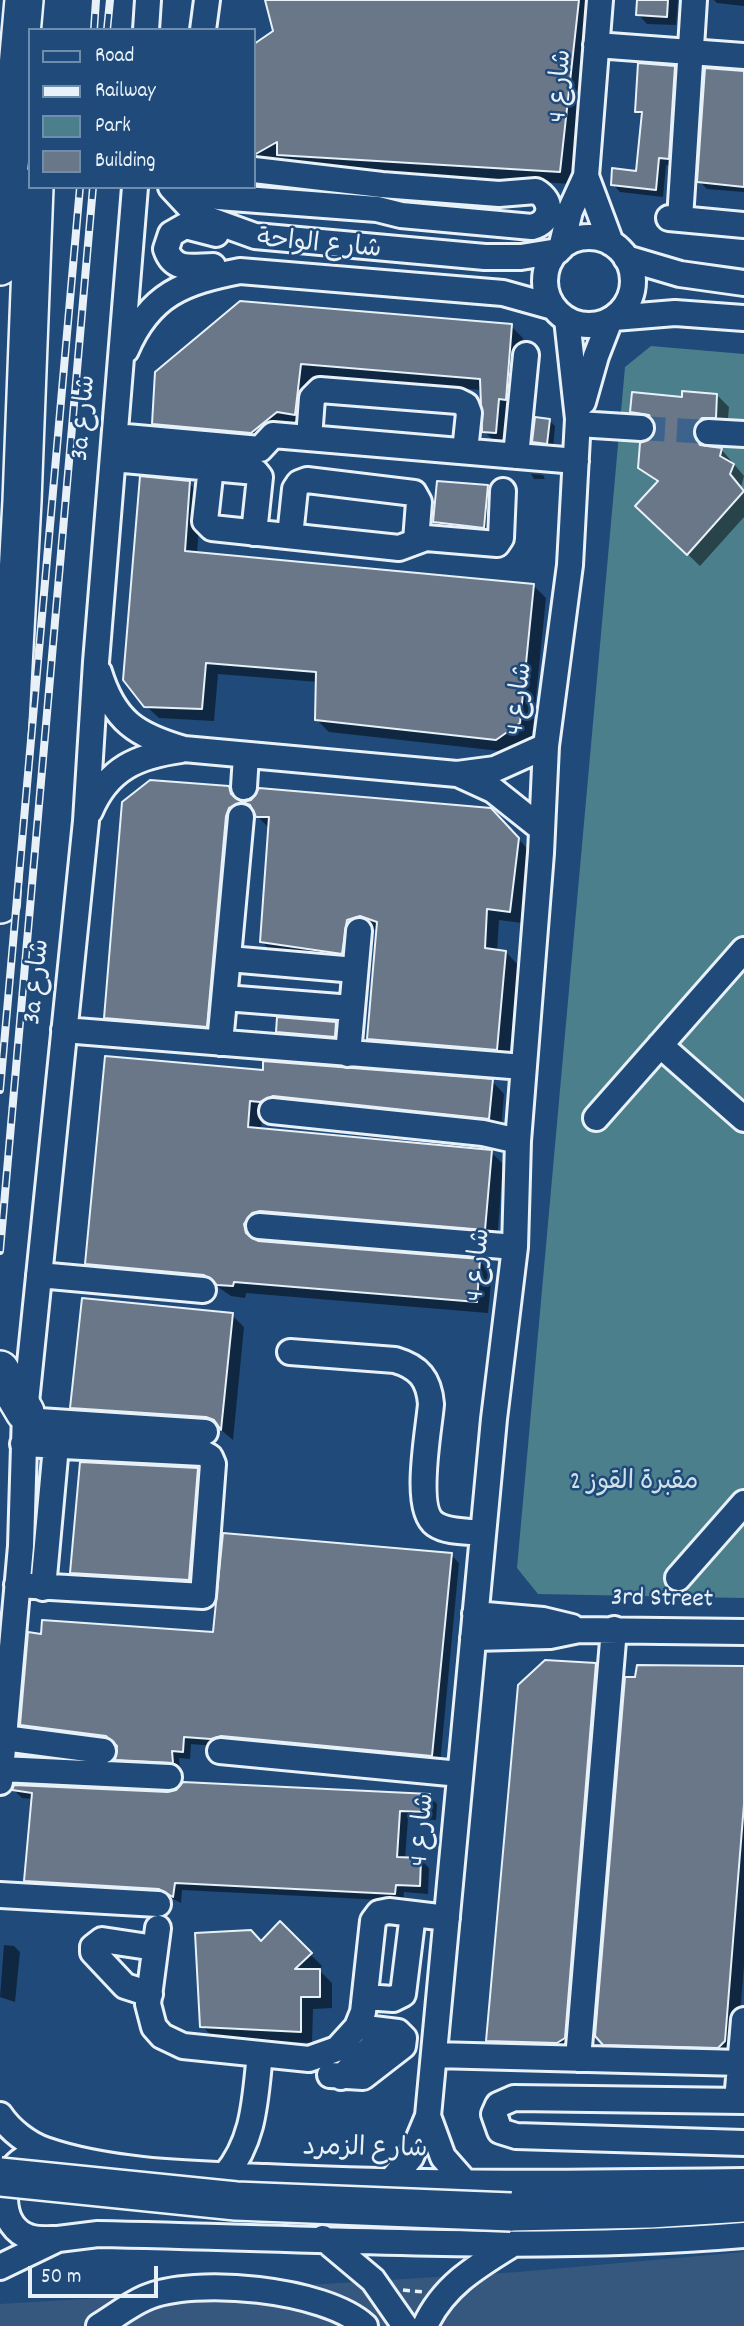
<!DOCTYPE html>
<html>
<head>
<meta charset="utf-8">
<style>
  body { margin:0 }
  #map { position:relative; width:744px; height:2326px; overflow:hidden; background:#1f4a7a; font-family:Dekko,sans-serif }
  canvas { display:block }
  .legend { position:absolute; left:28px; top:28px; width:228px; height:161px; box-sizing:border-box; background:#1f4a7a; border:2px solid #6f8dac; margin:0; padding:9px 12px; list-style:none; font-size:21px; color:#e8f1f8 }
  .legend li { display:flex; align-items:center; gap:14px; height:35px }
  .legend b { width:35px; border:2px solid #6f8dac }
  .scale { position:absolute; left:28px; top:2266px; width:130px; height:32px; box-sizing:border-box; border:4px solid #e8f1f8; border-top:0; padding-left:9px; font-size:21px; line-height:24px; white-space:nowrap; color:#e8f1f8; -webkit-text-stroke:5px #1f4a7a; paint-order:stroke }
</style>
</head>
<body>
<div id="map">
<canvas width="744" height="2326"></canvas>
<ul class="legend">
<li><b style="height:9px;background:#1f4a7a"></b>Road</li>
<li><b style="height:9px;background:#e8f1f8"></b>Railway</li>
<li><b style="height:19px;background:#4b7f8c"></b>Park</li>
<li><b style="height:19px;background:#6a7789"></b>Building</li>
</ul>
<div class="scale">50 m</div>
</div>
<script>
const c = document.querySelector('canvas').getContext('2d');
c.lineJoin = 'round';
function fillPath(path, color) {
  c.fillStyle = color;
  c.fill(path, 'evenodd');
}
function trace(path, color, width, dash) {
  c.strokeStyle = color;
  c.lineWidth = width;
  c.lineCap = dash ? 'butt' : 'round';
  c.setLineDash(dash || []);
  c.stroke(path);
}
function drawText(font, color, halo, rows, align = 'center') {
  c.font = font + ' Dekko,"Playpen Sans Arabic",sans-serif';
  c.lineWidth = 5;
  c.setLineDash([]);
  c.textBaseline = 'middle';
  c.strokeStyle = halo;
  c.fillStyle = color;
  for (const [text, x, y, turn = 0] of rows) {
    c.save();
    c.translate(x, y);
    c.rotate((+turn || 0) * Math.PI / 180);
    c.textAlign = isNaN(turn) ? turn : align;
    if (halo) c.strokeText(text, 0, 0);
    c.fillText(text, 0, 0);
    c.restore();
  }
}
fillPath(new Path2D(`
  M744,2252V2326H0V2304L518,2272Z`), '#36587e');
fillPath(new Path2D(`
  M651,346L744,354V1598L538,1594L517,1568L625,367Z`), '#4b7f8c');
fillPath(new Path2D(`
  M267,0H592L572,184L291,167L282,158L267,167L254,166V46L275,31Z
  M639,0H678L676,25L647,24L638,14Z
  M714,0H744V6L717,3Z
  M674,67L682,75L676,166L666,165L663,197L620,192L613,184L637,173L643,117L637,111Z
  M744,71V192L707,189L699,181Z
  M511,326L523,338L517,411L508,444L496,443L484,431L482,390L312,376L306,426L290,423L263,445L166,436L154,424L156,373Z
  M717,395L729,407L727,429L707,436L706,447L721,449L744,476L741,487L744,491V517L700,566L638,506L658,483L640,467L654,438L656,426L644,424L631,412L684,399Z
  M549,420L555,426L553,449L540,448L534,442Z
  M531,474L543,475L545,479H534Z
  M189,483L201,495L197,553L534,586L546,598L532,736L509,752L329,732L316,719L318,682L218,674L214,721L159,718L146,706Z
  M487,487L497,496L493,536L444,530L435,521Z
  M228,787L242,804L252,802L504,822L530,852L522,923L499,920L497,951L506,952L518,965L509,1061L381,1051L368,1039L378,929L359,932L354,965L274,954L262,942L270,829L255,814L241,820L218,1038L118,1030L106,1018Z
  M335,1023L340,1029L339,1041L283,1037L278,1031Z
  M264,1072L492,1081L504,1094L501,1131L262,1113L261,1130L491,1152L503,1164L497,1241L256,1237L257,1242L479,1261L492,1273L488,1313L246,1293L245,1298L231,1296L218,1287L100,1276L87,1264Z
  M232,1315L244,1327L233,1440L220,1429L85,1420L72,1408Z
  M197,1469L209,1482L201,1592L84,1585L72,1573Z
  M451,1555L459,1563L440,1764L191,1744L190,1759L179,1758L180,1770L125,1767L117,1759L119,1747L115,1744L30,1732L22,1724L214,1634Z
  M595,1665L608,1677L577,2050L500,2053L488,2041Z
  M744,1668V1965L737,2054L617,2056L597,2035Z
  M14,1790L429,1796L437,1804L436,1820L408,1819L405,1859H420L429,1868L428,1894L404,1892L403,1901L182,1890L181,1903L169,1897L35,1889L26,1881L33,1799L22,1798Z
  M280,1924L322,1966L319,1970L332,1983V2008L313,2009L312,2043L214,2038L202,2026L261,1943Z
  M4,1945L14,1946L20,1952L15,2002L0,1997Z`), '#0007');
const building = new Path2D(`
  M265,0H579L560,172L277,155V142L254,155V44L273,31Z
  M637,0H668L667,17L636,15Z
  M638,63L675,66L669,159L659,158L656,190L611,185L612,168L636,171L642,112H635Z
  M705,68L744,71V187L697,182Z
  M240,301L512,324L506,400L499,399L496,433L482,432L480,379L301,364L295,415L277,412L251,433L152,424L155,372Z
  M682,391L717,394L716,418H702L696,423L695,438L700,445L722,448L720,456L734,464L730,474L744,491L687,555L635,506L658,481L638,468L640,443L653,437L656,428L649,415L630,412L632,392L682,397Z
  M535,417L550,419L547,444L532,442Z
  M140,476L190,481L185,551L534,584L520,723L496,740L315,720L316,672L206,663L202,709L144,707L123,680Z
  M437,481L488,485L484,528L433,522Z
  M150,780L229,786L231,794L242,802L251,800L259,788L491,808L519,838L510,912L487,909L485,948L506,951L497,1050L367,1039L377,922L360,916L347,920L342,954L260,942L269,817H256L250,805L242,802L229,808L226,816L207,1027L104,1018L122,802Z
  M277,1017L336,1022L335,1037L276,1032Z
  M105,1056L263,1070V1061L493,1079L489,1119L273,1096L260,1102L250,1101L248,1127L492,1150L485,1230L260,1211L252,1213L244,1224L246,1233L258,1241L480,1259L477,1302L234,1282L233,1286L217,1285L204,1275L85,1264Z
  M82,1298L233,1313L221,1430L214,1420L206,1417L70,1408Z
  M80,1462L198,1468L189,1580L70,1573Z
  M223,1533L452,1553L432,1756L221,1736L211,1739L184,1737L183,1752L172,1751L173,1763L115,1760L117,1746L106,1736L20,1725L28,1632L41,1634L42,1620L213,1632Z
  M545,1660L596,1663L565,2038L557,2043L486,2041L518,1685Z
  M637,1665L744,1666V1804L725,2041L718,2048L603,2045L595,2036L625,1677H635Z
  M183,1782L430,1794L428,1812L400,1811L397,1857L421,1858L420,1886L396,1885L395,1894L175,1883L173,1897L159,1889L24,1881L32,1793L12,1790L14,1785L168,1792L176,1790Z
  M280,1921L312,1953L295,1969H320V1997H301V2032L200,2027L195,1933L251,1930L261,1941Z`);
fillPath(building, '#6a7789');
trace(building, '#e8f1f8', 2);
trace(new Path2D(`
  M641,428L708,432`), '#3d638d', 24, [24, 12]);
const minor = new Path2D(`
  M600,0L586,176L611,243
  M146,30L148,0
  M203,30L207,0
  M596,45L744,56
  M171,187L197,215L255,236L485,257H521L558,251
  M190,187L196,193L218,197L377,209L401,215L532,227C552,222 554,201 536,191L499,194L382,185L254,170
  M669,218L744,225
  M680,219L694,0
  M545 281a44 44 0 1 1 88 0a44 44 0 1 1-88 0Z
  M561,248L570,211L586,176
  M626,258L680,274L744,283
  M213,266C194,266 174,273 166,249L171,234L185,226L216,234
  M614,318L675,313L744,318
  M126,350C150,294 184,282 240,271L503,293L553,307
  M583,402L596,356L610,320
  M578,424L641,428
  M708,432L744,434
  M115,436L260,449L273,435L576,461
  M309,438L312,398L320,390L458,401L466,405L469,413L465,451
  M516,456L526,355
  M113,459L256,472L260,477L254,533
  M211,467L205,521L212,528L399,548L426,538L497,544L501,538L503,491
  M290,536L295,489L299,483L307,480L414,493L419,502L416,541
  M99,672C114,721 136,735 184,749L457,774L495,769L546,746
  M458,774L493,790L542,829
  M244,787L246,755
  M90,811C108,768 138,756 181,750
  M229,959L355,970
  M225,998L352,1008
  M64,1030L523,1067
  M220,1043L241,817
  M660,1045L744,1119
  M348,1054L359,931
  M272,1111L483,1133L518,1141
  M596,1118L744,950
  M259,1226L515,1247
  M39,1275L203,1290
  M290,1352L395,1360C419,1367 429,1379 431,1404C429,1430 413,1509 435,1524C448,1533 469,1531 483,1533
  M24,1420L205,1432
  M678,1578L744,1503
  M17,1585L203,1596L213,1464L210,1457L203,1453L23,1444
  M43,1588L56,1446
  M475,1614L543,1620L572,1627
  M473,1638L550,1636L579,1630L744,1632
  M4,1738L103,1751
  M220,1751L460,1774
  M1,1769L169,1777
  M0,1782L21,1546L25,1412L86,821L96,662L135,187
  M0,1895L158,1904
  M158,1928L148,2004L154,2027L162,2036L183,2046L309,2059L337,2049L357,2027L363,2012L373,1921L379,1913L389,1911L447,1918
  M150,1994L125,1986L93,1952V1947L102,1940L155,1948
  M365,1997L393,1999L403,1994L413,1914
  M434,2055L741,2063
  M578,2059L614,1629
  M330,2075L363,2077L403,2046L404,2038L398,2032L357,2027
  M341,2077L387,2032
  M737,2101L744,2020
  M744,2101L514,2098L498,2105L494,2114L500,2131L516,2136L744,2143
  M0,2115C10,2130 28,2144 45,2150C111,2173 196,2174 266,2177C425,2185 585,2183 744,2181
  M428,2116L443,2157L465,2182
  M45,2150C34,2153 23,2157 15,2166C0,2186 0,2227 29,2237C37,2240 48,2239 57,2239
  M225,2175C255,2140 255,2098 260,2054
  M389,2183L411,2157L428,2116L494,1419L515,1247L518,1141L541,853L546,746L570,565L578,419L567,319
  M323,2238L373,2280L405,2326
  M0,2267L58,2239L98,2234C313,2238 530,2253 744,2235
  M99,2326C114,2317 129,2305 145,2298C194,2276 325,2289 365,2326
  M425,2326C443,2286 477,2266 513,2244`);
const highway = new Path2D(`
  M0,266L24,0
  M0,904L22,501L34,187
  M0,1370L25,1412
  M511,2212L650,2209L744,2203`);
trace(minor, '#e8f1f8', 30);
trace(highway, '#e8f1f8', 42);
trace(new Path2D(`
  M403,2290L424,2292`), '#e8f1f8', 3.5, [7, 5]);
trace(minor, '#1f4a7a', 24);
trace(highway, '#1f4a7a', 37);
const rail = new Path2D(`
  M94,30L96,0
  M107,30L110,0
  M0,1090L80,187
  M0,1251L93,187`);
trace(rail, '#e8f1f8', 8);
trace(rail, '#1f4a7a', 5, [16]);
const highwayBridge = new Path2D(`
  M0,2177L236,2201L511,2212`);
trace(highwayBridge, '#e8f1f8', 42, []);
trace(highwayBridge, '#1f4a7a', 37);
drawText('26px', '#e8f1f8', '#1f4a7a', [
  ["شارع 4",563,86,-86],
  ["شارع الواحة",319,247,5],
  ["3a شارع",86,418,-85],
  ["شارع 4",522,699,-83],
  ["3a شارع",39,982,-84],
  ["شارع 4",481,1265,-85],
  ["3rd Street",662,1601,1],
  ["شارع 4",425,1830,-85],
  ["شارع الزمرد",365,2151,1]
]);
drawText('26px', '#d0e0e8', '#1f4a7a', [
  ["مقبرة القوز 2",634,1484]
]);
</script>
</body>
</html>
